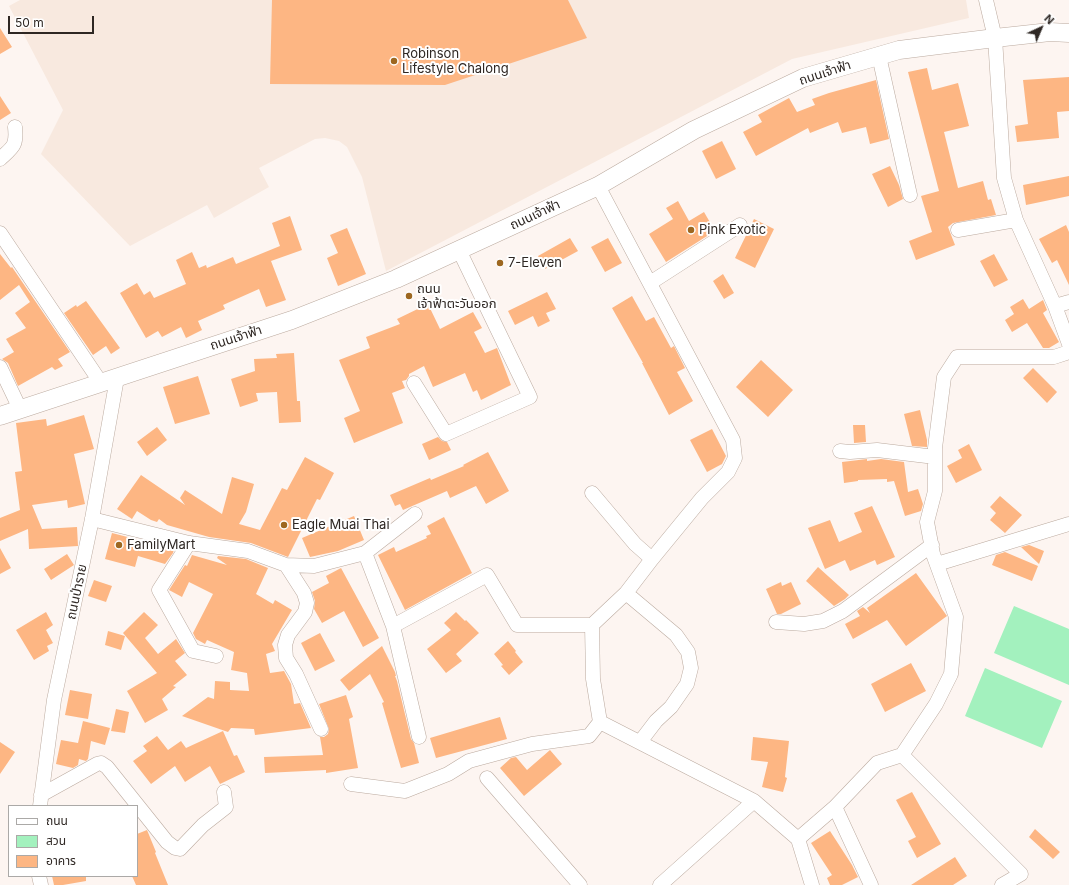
<!DOCTYPE html>
<html>
<head>
<meta charset="utf-8">
<style>
  body { margin:0 }
  #map { position:relative; width:1069px; height:885px; overflow:hidden; background:#fdf5f1; font-family:Inter,"Noto Sans Thai",sans-serif }
  canvas { display:block }
  .legend { position:absolute; left:8px; top:805px; width:130px; height:72px; box-sizing:border-box; background:#fff; border:1px solid #aba9a7; margin:0; padding:5px 7px; list-style:none; font-size:12px; color:#2e2723 }
  .legend li { display:flex; align-items:center; gap:8px; height:20px }
  .legend b { width:20px; border:1px solid #aba9a7 }
  .north { position:absolute; left:1021px; top:8px; width:40px; height:40px; -webkit-text-stroke:3px #fff; paint-order:stroke; rotate:44deg; font-size:11px; font-weight:700; line-height:16px; text-align:center; color:#2e2723 }
  .north::after { content:''; display:block; margin:auto; width:14px; height:18px; background:#2e2723; clip-path:polygon(50% 0,100% 100%,50% 72%,0 100%) }
  .scale { position:absolute; left:8px; top:16px; width:86px; height:18px; box-sizing:border-box; border:2px solid #2e2723; border-top:0; padding-left:5px; font-size:12px; line-height:14px; white-space:nowrap; color:#2e2723; -webkit-text-stroke:3px #fff; paint-order:stroke }
</style>
</head>
<body>
<div id="map">
<canvas width="1069" height="885"></canvas>
<ul class="legend">
<li><b style="height:5px;background:#fff"></b>ถนน</li>
<li><b style="height:11px;background:#a3f1be"></b>สวน</li>
<li><b style="height:11px;background:#fdb683"></b>อาคาร</li>
</ul>
<div class="north">N</div>
<div class="scale">50 m</div>
</div>
<script>
const c = document.querySelector('canvas').getContext('2d');
c.lineJoin = 'round';
function fillPath(path, color) {
  c.fillStyle = color;
  c.fill(path, 'evenodd');
}
function trace(path, color, width, dash) {
  c.strokeStyle = color;
  c.lineWidth = width;
  c.lineCap = dash ? 'butt' : 'round';
  c.setLineDash(dash || []);
  c.stroke(path);
}
function drawText(font, color, halo, rows, align = 'center') {
  c.font = font + ' Inter,"Noto Sans Thai",sans-serif';
  c.lineWidth = 4;
  c.setLineDash([]);
  c.textBaseline = 'middle';
  c.strokeStyle = halo;
  c.fillStyle = color;
  for (const [text, x, y, turn = 0] of rows) {
    c.save();
    c.translate(x, y);
    c.rotate((+turn || 0) * Math.PI / 180);
    c.textAlign = isNaN(turn) ? turn : align;
    if (halo) c.strokeText(text, 0, 0);
    c.fillText(text, 0, 0);
    c.restore();
  }
}
fillPath(new Path2D(`
  M20,0H966L969,18L792,59L386,271L362,177L347,147L339,141L325,138L315,139L259,168L269,187L214,218L207,205L130,246L41,154L63,110L9,6Z`), '#f8e9df');
fillPath(new Path2D(`
  M1014,606L1069,629V685L994,653Z
  M985,668L1062,701L1042,748L965,716Z`), '#a3f1be');
fillPath(new Path2D(`
  M272,0H568L587,38L445,85L270,84Z
  M0,28L12,47L0,54Z
  M927,68L932,90L958,83L969,126L944,132L958,188L983,181L988,200L991,199L996,215L953,223L948,227L955,245L916,260L909,241L932,232L921,196L939,191L908,72Z
  M1069,77V111L1057,112L1059,138L1017,142L1015,126L1028,124L1023,80Z
  M876,80L889,139L870,144L866,127L842,133L838,122L810,133L808,128L756,156L743,132L762,122L758,115L789,98L797,112L815,105L812,99L829,93Z
  M0,96L11,113L0,120Z
  M722,141L736,169L716,179L702,151Z
  M890,166L899,185L903,199L888,207L872,174Z
  M1069,176V196L1026,205L1023,185Z
  M678,201L689,221L704,212L715,231L666,262L649,234L673,219L666,208Z
  M290,216L302,250L271,261L286,300L266,307L259,289L223,305L225,309L198,321L202,330L186,338L181,327L162,337L158,331L146,338L120,293L137,283L144,295L150,291L154,298L186,284L176,260L192,252L199,268L206,265L207,268L233,257L236,264L280,246L272,223Z
  M754,219L774,229L755,268L735,258Z
  M1066,225L1069,232V285L1057,260L1052,263L1039,239Z
  M347,228L366,274L338,286L327,258L338,253L330,235Z
  M570,238L578,251L545,269L538,256Z
  M608,238L622,263L605,272L591,247Z
  M0,254L11,268L12,267L70,352L58,359L63,366L55,370L52,367L18,386L8,363L2,359L14,352L6,339L26,328L15,313L30,302L19,285L0,300Z
  M994,254L1008,280L994,287L980,261Z
  M723,274L734,293L724,299L713,281Z
  M547,292L556,309L546,313L550,321L538,327L533,316L515,325L508,311Z
  M632,296L646,321L654,317L671,348L674,346L685,368L677,372L693,401L669,415L642,363H643L612,308Z
  M1023,299L1029,309L1043,300L1047,310L1043,313L1059,342L1049,348H1043L1027,323L1012,332L1005,320L1014,314L1010,307Z
  M86,301L120,348L111,354L106,346L93,355L64,313L76,305L77,307Z
  M428,304L440,329L473,312L482,328L474,332L485,353L497,348L511,385L481,400L477,390L473,392L465,373L433,387L424,366L409,374V376L406,380L402,381L405,388L392,393L403,423L354,443L344,418L360,411L339,360L370,348L366,337L400,324L397,319Z
  M294,353L297,401H300L301,422L279,423L277,392L256,393L258,401L240,407L231,379L255,371L254,359L277,358L276,354Z
  M761,360L793,390L768,417L736,387Z
  M1033,368L1057,392L1047,403L1023,378Z
  M198,376L210,414L175,424L163,387Z
  M920,410L927,440V447L912,446L904,414Z
  M84,415L94,449L74,454L85,504L68,508L67,500L32,505L42,529L77,527L78,546L29,549L28,529L0,541V518L20,510L15,472L22,471L16,423L46,419L47,426Z
  M853,425H865L866,442L854,443Z
  M157,427L167,440L147,456L137,442Z
  M712,429L726,456L722,464L707,472L690,440Z
  M438,437L442,441L447,442L451,450L429,460L422,444Z
  M969,444L982,470L956,483L947,466L962,458L958,450Z
  M488,452L509,491L486,504L476,486L450,498L447,491L403,510L400,504L395,506L390,495L430,478L431,480L464,466L463,465Z
  M305,457L334,473L320,500L317,499L288,557L251,543L209,537L167,525L159,519L157,522L151,520L137,511L132,519L117,509L141,475L185,505L180,498L185,490L222,514L232,477L254,484L246,512L239,524L260,530L282,488L287,490Z
  M867,459V461L881,459L904,462L908,492L918,489L923,504L921,511L905,516L894,481L887,482V479L858,480V481L844,483L842,462Z
  M1000,496L1022,515L1005,533L990,520L996,513L990,507Z
  M872,506L895,557L877,565L875,560L850,571L845,560L825,569L808,528L830,520L839,542L862,532L854,513Z
  M354,516L364,540L338,551L310,557L302,538Z
  M444,517L472,573L405,610L378,555L394,547L396,552L427,538L426,536L431,534L427,526Z
  M112,533L174,549L173,553L165,564L138,556L135,567L105,559Z
  M1029,545L1044,551L1039,564L1021,547Z
  M0,548L11,568L0,574Z
  M1005,552L1038,566L1032,581L992,565L996,555Z
  M67,554L74,565L51,580L44,569Z
  M192,555L227,565L217,558L218,556L246,559L268,568L256,594L273,604L275,600L292,610L272,644L275,651L266,654L270,673L284,671L291,684L294,704L300,703L311,728L255,735L254,729L231,728L228,732L182,716L208,697L214,699L215,681L230,682V690L249,691L247,673L231,670L234,652L207,640L205,644L196,639L193,633L213,594L189,582L182,597L169,590L185,565L187,566Z
  M818,567L849,595L845,599L834,606L806,581Z
  M341,568L379,638L363,647L344,611L322,623L314,609L315,601L312,592L329,583L326,576Z
  M916,573L947,616L906,646L887,620L853,639L845,624L860,616L857,611L863,607L870,613L867,608Z
  M94,580L112,586L106,602L88,596Z
  M781,582L782,586L791,582L801,604L781,614H777L766,589Z
  M46,612L53,625L46,630L53,643L47,646L49,651L34,660L16,630Z
  M144,612L158,625L145,638L158,654L176,639L185,653L175,661L187,675L173,686L176,687L162,699L168,710L145,723L127,691L157,673L123,633Z
  M456,612L465,621L466,620L479,633L456,654L462,661L446,673L427,649L451,630L444,623Z
  M108,631L125,636L121,650L105,645Z
  M320,633L335,661L315,671L301,643Z
  M508,641L516,651L515,652L523,662L509,675L501,666L503,665L494,654Z
  M382,646L395,672L396,676H395L397,681L411,739L414,743L419,763L401,768L382,703L384,702L370,674L349,691L340,680Z
  M911,663L926,691L885,712L871,684Z
  M70,690L92,694L88,719L65,715Z
  M346,695L353,717L349,719L358,768L326,773V770L265,773L264,757L323,755L320,737H324L328,734L329,729L319,704Z
  M116,709L129,712L125,733L111,731Z
  M500,717L507,739L436,758L430,738Z
  M83,721L110,728L105,745L91,741L88,759L86,761L79,759L78,765L73,768L56,764L61,740L78,743Z
  M223,731L234,756L237,755L245,772L220,784L210,766L185,782L175,766L151,784L133,761L147,751L143,746L157,736L168,750L181,741L186,748Z
  M753,737L789,741L785,777L787,778L783,792L762,787L768,762L751,760Z
  M0,742L15,752L0,774Z
  M550,750L562,764L524,796L500,768L511,758L516,757L527,770Z
  M912,792L941,844L917,858L908,841L916,837L896,800Z
  M1035,829L1060,852L1053,859L1029,837Z
  M147,830L156,852L155,853L168,885H136L132,876H137V834Z
  M830,831L852,865L858,877L842,885H830L827,878L832,875L811,843Z
  M955,857L967,876L953,885H911Z
  M52,876H86V881L63,885H54Z`), '#fdb683');
const minor = new Path2D(`
  M986,0L995,38L1004,178L1016,220L1055,306L1069,344
  M879,56L910,195
  M0,159C13,147 17,146 15,127
  M598,186L733,440L735,458L728,472L702,498L652,559
  M958,230L1016,220
  M0,233L101,383
  M650,283L740,225
  M1055,306L1069,302
  M0,367L20,409
  M414,383L446,434L530,397L459,250
  M840,451L850,452L877,450L935,457
  M92,519L189,543L248,551L286,565L314,566L365,553L415,514
  M189,543L159,590L193,651L216,656
  M365,553L393,626L419,737
  M937,564L1069,524
  M286,565L304,593L307,603L305,612L288,635L285,645L286,658L296,674L321,729
  M626,593L676,635L688,652L691,668L687,684L671,707L656,721L640,742
  M776,622L804,624L823,621L843,611L932,545
  M592,625L593,679L600,722L754,801L798,839L812,885
  M393,626L487,575L517,625H592L626,593L652,559L635,544L592,493
  M902,755L1021,874L1002,885
  M487,778L580,885
  M351,784L405,791L448,774L469,761L532,744L589,736L600,722
  M41,795L97,764L101,763L107,767L167,842L175,848L180,849L203,825L226,807L224,792
  M40,806L54,700L92,519L117,378
  M835,807L871,885
  M798,839L835,807L877,763L902,755L936,704L951,674L956,617L933,554L927,522L935,491V448L944,377L957,357H1054L1069,352
  M39,876L41,885
  M660,885L754,801`);
const major = new Path2D(`
  M0,416L292,320L396,279L598,186L694,130L803,78L899,50L995,38L1050,32L1069,33`);
trace(minor, '#bbaa9f', 15);
trace(major, '#bbaa9f', 19);
trace(minor, '#fff', 14);
trace(major, '#fff', 18);
for (const [x, y, r, color] of [
  [394,61,4,"#9d6720"],
  [691,230,4,"#9d6720"],
  [500,263,4,"#9d6720"],
  [409,296,4,"#9d6720"],
  [284,525,4,"#9d6720"],
  [119,545,4,"#9d6720"]
]) {
  const dot = new Path2D();
  dot.arc(x, y, r, 0, 2 * Math.PI);
  c.fillStyle = color;
  c.fill(dot);
  trace(dot, '#fff', 1.5);
}
drawText('13px', '#2e2723', '#fff', [
  ["Robinson",402,54],
  ["Lifestyle Chalong",402,69],
  ["Pink Exotic",699,230],
  ["7-Eleven",508,263],
  ["ถนน",417,289],
  ["เจ้าฟ้าตะวันออก",417,304],
  ["Eagle Muai Thai",292,525],
  ["FamilyMart",127,545]
], 'left');
drawText('13px', '#2e2723', '#fff', [
  ["ถนนเจ้าฟ้า",825,73,-18],
  ["ถนนเจ้าฟ้า",535,215,-25],
  ["ถนนเจ้าฟ้า",236,338,-18],
  ["ถนนป่าราย",77,592,-78]
]);
</script>
</body>
</html>
